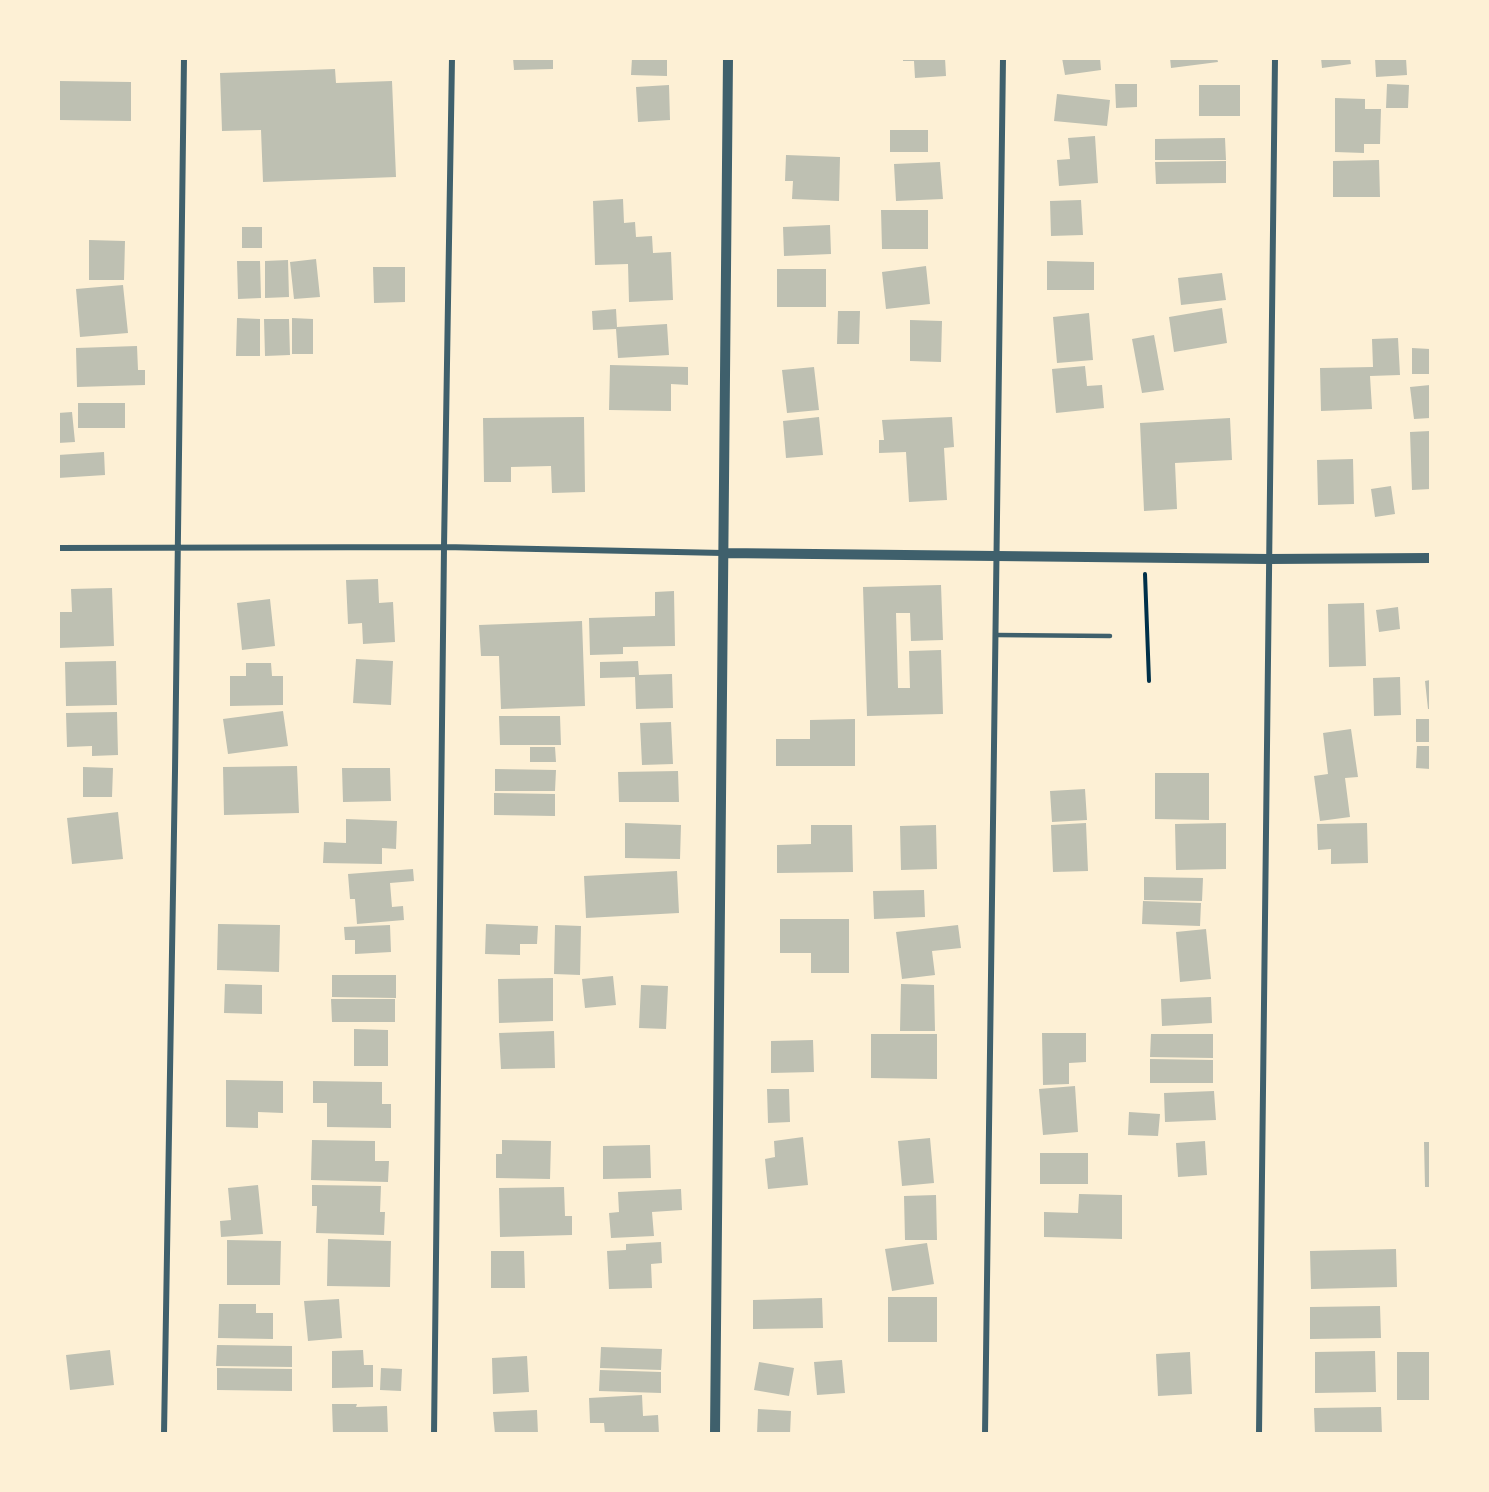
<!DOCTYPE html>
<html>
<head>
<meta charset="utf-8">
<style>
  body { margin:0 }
  #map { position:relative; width:1489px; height:1492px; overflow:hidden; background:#fdf0d5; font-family:Roboto,sans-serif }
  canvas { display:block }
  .frame { position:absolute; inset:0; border:60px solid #fdf0d5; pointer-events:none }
</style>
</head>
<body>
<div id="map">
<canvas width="1489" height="1492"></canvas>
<div class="frame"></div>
</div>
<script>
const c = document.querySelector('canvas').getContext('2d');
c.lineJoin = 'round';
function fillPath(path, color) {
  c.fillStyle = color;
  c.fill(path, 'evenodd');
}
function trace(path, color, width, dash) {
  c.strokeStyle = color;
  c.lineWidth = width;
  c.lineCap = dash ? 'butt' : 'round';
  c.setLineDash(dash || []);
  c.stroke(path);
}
fillPath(new Path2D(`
  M513,58H553V69L514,70Z
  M632,58H667V76L631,75Z
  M903,58H945L946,76L915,78L914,61H903Z
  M1062,58H1100L1101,70L1065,75Z
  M1170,58H1217L1218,62L1171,68Z
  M1321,58H1350L1351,64L1322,68Z
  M1375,58H1406L1407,75L1376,77Z
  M335,69L336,83L392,81L396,177L263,182L261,130L222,131L220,73Z
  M58,81L131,82V121L58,120Z
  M1115,84H1137V107L1116,108Z
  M1387,84L1409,85L1408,108H1386Z
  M669,85L670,120L638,122L636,87Z
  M1199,85H1240V116H1199Z
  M1057,94L1110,100L1107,126L1054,121Z
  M1335,98L1365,99V109H1381L1380,144H1364V153L1335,152Z
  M890,130H928V152H890Z
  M1095,136L1098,183L1059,186L1057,160L1070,159L1068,138Z
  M1225,138L1226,160H1155V139Z
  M786,155L840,157L839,201L792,199L793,181H785Z
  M1379,160L1380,197H1333V161Z
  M1226,161V183L1156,184L1155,162Z
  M940,162L943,199L896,201L894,164Z
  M623,199L624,223L635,222L636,237L652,236L653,253L671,252L673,300L629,302L628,264L595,265L593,201Z
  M1081,200L1083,235L1051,236L1050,201Z
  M881,210H928V249H882Z
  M830,225L831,254L784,256L783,227Z
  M242,227H262V248H242Z
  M89,240L125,241L124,280H89Z
  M316,259L320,297L294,299L290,262Z
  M288,260L289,297L265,298V261Z
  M237,261H260L261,298L238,299Z
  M1047,261L1094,262V290H1047Z
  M926,266L930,304L886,309L882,272Z
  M373,267H405V302L374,303Z
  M777,269H826V307H777Z
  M1222,273L1226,300L1181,305L1178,278Z
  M123,285L128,333L80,337L76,289Z
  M1222,308L1227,343L1174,352L1169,317Z
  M616,309L617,327L667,324L669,355L618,358L616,329L593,330L592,311Z
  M838,311H860L859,344H837Z
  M1089,313L1093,360L1057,363L1053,317Z
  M237,318L260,319V356H236Z
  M292,318L313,319V354H292Z
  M264,319H289L290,355L265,356Z
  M910,320L942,321L941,362L910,361Z
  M1154,335L1164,390L1142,393L1132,339Z
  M1398,338L1400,375L1370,376L1372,409L1321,411L1320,368L1373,367L1372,339Z
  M137,346L138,370H145V385L77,387L76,348Z
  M1412,348L1430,349V374H1412Z
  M610,365L688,367V385L671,384V411L609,410Z
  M1085,366L1087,386L1102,385L1104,408L1056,413L1052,369Z
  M814,367L819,410L787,413L782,370Z
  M1430,385V418L1414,419L1410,387Z
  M78,403H125V428H78Z
  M72,412L75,442L58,443V413Z
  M584,417L585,492L552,493L551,466L511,467V482H484L483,418Z
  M819,417L823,455L786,458L783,421Z
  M952,417L954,447L944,448L947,500L909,502L906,452L879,453V440H884L882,420Z
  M1230,418L1232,460L1175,463L1177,509L1144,511L1140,423Z
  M1430,431V489L1412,490L1410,432Z
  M104,452L105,475L58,478V455Z
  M1353,459L1354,504L1318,505L1317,460Z
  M1391,486L1395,514L1375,517L1371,489Z
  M378,579L379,603L393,602L395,642L363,644L362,623L348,624L346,580Z
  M941,585L943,640L911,641L910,613H896L898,688H910L909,651L941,650L943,714L867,716L863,587Z
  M112,588L114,646L58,648V612H72L71,589Z
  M674,591L675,646L623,647V654L590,655L589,618L655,616V592Z
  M270,599L275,646L242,650L237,603Z
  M1364,603L1366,666L1329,667L1328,604Z
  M1398,607L1400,629L1379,632L1376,610Z
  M582,621L585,706L501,709L499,656H481L479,625Z
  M356,659L393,661L391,705L353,703Z
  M116,661L117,705L66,706L65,662Z
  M638,661L639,675L672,674L673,708L636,709L635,677L600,678V662Z
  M246,663H271L272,676H283V705L230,706V676H246Z
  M1400,677L1401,715L1374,716L1373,678Z
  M1430,680V709H1428L1425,681Z
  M283,711L288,746L228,754L223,719Z
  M117,712L118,755L92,756V746L67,747L66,713Z
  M499,716H560L561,745H500Z
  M855,719V766H776V739H810V720Z
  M1416,719H1430V742H1416Z
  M671,722L673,764L642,765L640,723Z
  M1351,729L1358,777L1345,778L1350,817L1320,821L1314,776L1328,774L1323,733Z
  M1417,746H1430V769L1416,768Z
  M530,747H555L556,762H530Z
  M297,766L299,813L224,815L223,767Z
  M83,767L113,768L112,797H83Z
  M342,768H390L391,801L343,802Z
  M495,769L556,770L555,791H495Z
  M678,771L679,802H619L618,772Z
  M1155,773H1209V820L1155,819Z
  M1085,789L1087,820L1052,822L1050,791Z
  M494,793L555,794V816L494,815Z
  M118,812L123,859L72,864L67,818Z
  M346,819L397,821L396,849L382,848V864L323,863L324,842L346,843Z
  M625,823L681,825L680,859L625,858Z
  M1086,823L1088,871L1053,872L1051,825Z
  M1226,823V869L1176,870L1175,824Z
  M1367,823L1368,863L1331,864V849L1318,850L1317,824Z
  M811,825H852L853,872L777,873V845L811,844Z
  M936,825L937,869L901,870L900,826Z
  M413,869L414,881L390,883L392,907L403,906L404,920L357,924L355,899H350L348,874Z
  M677,871L679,913L586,918L584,876Z
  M1144,877L1203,878L1202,901L1144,900Z
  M924,890L925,917L874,919L873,891Z
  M1143,901L1201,903L1200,926L1142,924Z
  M780,919H849V973H811V953H780Z
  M218,924L280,925L279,972L217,970Z
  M486,924L538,926L537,944H520V955L485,954Z
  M390,925L391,952L355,954V940H345L344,927Z
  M555,925L581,926L580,975L554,974Z
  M958,925L961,948L932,951L935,975L902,979L896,932Z
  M1206,929L1211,979L1180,982L1176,932Z
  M332,975H396V998L332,997Z
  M613,976L616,1005L585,1008L582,979Z
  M553,978V1021L499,1023L498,979Z
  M225,984L262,985V1014L224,1013Z
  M901,984L934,985L935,1031H900Z
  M641,985L668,986L666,1029L639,1028Z
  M1211,997L1212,1023L1162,1026L1161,999Z
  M331,999H395V1022H332Z
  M354,1029L388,1030V1066H354Z
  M554,1031L555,1068L501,1069L499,1033Z
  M1042,1033H1086V1062L1069,1063V1084L1043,1085Z
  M871,1034H937V1079L871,1078Z
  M1151,1034H1213V1058L1150,1057Z
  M813,1040L814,1072L771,1073V1041Z
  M1150,1059L1213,1060V1083H1150Z
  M226,1080L283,1081V1113L258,1112V1128L226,1127Z
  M313,1081L382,1082V1104H391V1128L327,1127V1103H313Z
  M1075,1086L1078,1132L1043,1135L1039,1089Z
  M767,1089H789L790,1122L768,1123Z
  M1214,1091L1216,1120L1165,1122L1164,1093Z
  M1129,1112L1160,1114L1158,1136L1128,1135Z
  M803,1137L808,1185L768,1189L765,1159L775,1157L774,1141Z
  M930,1138L934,1183L902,1186L898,1141Z
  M312,1140L375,1141V1161H389L388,1182L311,1180Z
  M502,1140L551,1141L550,1179L496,1178V1154H502Z
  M1205,1141L1207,1175L1178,1177L1176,1143Z
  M1424,1142H1430V1187H1425Z
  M650,1145L651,1178L603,1179V1146Z
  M1040,1153H1088V1184H1040Z
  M258,1185L263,1234L221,1237L220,1221L231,1220L228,1188Z
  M312,1185L381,1186L380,1212H385L384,1235L316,1233L317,1206H312Z
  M564,1187L565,1216H572V1235L500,1237L499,1188Z
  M681,1189L682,1210L652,1212L654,1236L611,1238L609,1213L619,1212L618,1192Z
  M1079,1194L1122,1195V1239L1044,1237V1212L1078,1213Z
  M936,1195L937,1240H905L904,1196Z
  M328,1239L391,1241L390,1287L327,1286Z
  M227,1240L281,1241L280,1285H227Z
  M661,1242L662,1263L651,1264L652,1288L609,1289L607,1251L626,1250V1244Z
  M927,1243L934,1284L892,1291L885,1249Z
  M1396,1249L1397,1287L1311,1289L1310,1251Z
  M491,1251H524L525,1288H491Z
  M888,1297H937V1342H888Z
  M822,1298L823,1328L753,1329V1300Z
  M339,1299L342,1338L308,1341L304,1301Z
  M219,1304H256V1313H273V1339L218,1338Z
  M1380,1306L1381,1338L1310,1339V1307Z
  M217,1345L292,1346V1367L216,1366Z
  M601,1347L662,1349L661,1370L600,1368Z
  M110,1350L114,1385L70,1390L66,1355Z
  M363,1350L364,1365H373V1387L332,1388V1351Z
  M1375,1351L1376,1392L1315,1393V1352Z
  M1190,1352L1192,1394L1158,1396L1156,1354Z
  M1397,1352H1430V1400H1397Z
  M527,1356L529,1392L493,1394L492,1358Z
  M842,1360L845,1393L817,1395L814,1362Z
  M759,1362L794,1368L789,1396L754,1390Z
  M217,1368L292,1369V1391L217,1390Z
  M381,1368L402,1369L401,1391L380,1390Z
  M600,1370L661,1372V1393L599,1391Z
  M642,1395L643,1416L658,1415L659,1434H605L604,1423H590L589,1398Z
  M332,1404H357L356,1407L387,1406L388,1434H333Z
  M1381,1407L1382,1434H1315L1314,1408Z
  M758,1409L791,1411L790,1434H757Z
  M537,1410L538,1434H495L493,1412Z`), '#bec0b2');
trace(new Path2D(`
  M1145,574L1149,681`), '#003049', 4);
trace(new Path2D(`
  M996,635L1110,636`), '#3f606c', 4.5);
trace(new Path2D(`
  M58,548L444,547L723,553
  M164,1434L175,771L184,58
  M434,1434L444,547L452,58
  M985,1434L1003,58
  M1259,1434L1275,58`), '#3f606c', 6);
trace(new Path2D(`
  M723,553L1269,559L1430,558
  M715,1434L728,58`), '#3f606c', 10);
</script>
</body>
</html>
